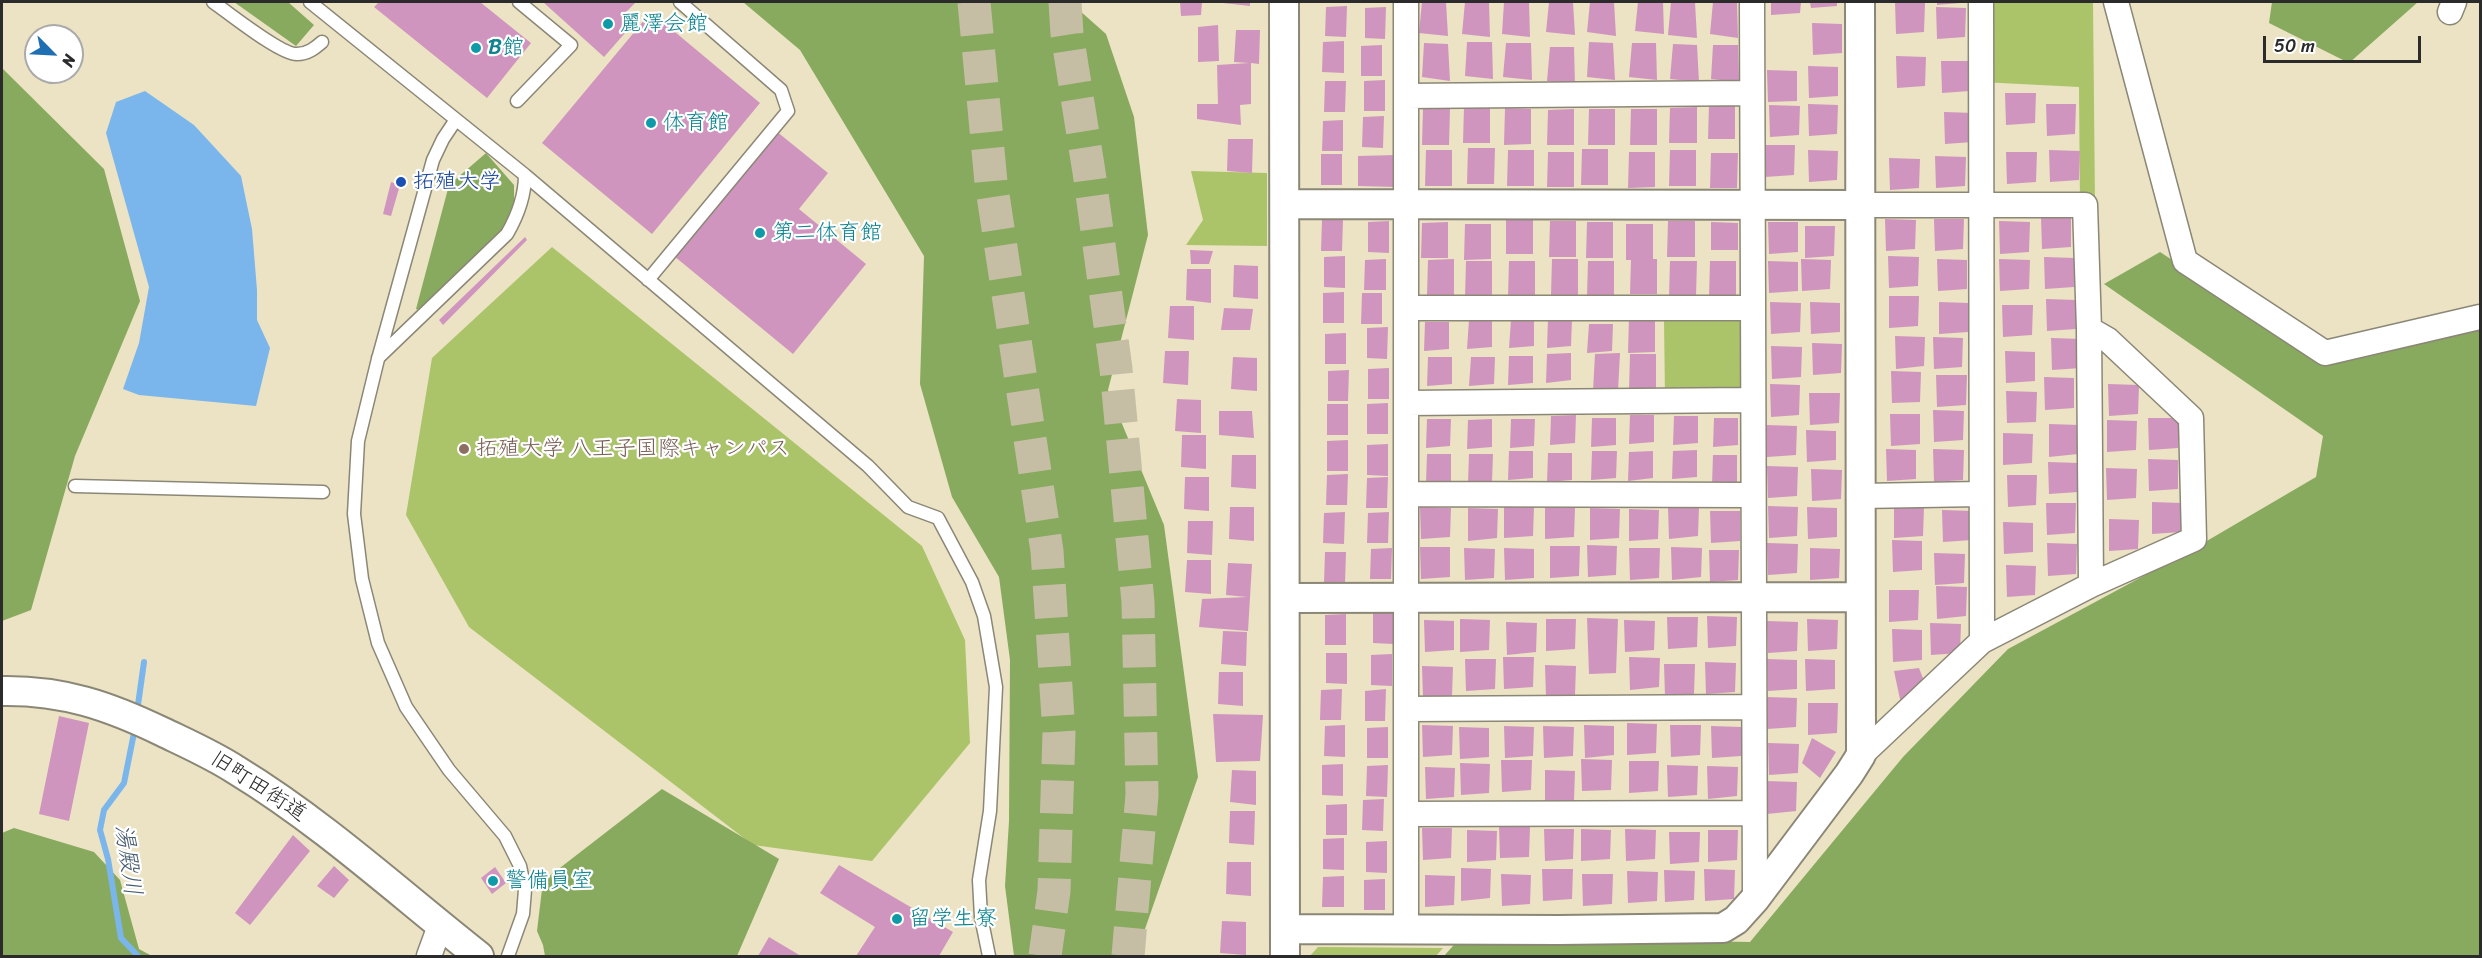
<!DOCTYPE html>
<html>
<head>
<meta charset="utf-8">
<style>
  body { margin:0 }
  #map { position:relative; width:2482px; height:958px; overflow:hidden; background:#ebe3c3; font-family:Sriracha,sans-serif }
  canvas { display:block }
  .frame { position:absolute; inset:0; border:3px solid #2b2b2b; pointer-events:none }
  .north { position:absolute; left:24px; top:24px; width:60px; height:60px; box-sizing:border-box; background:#fff; border:2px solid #aaa; border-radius:50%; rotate:114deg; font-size:16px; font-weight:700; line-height:24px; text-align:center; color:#2b2b2b }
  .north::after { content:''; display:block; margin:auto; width:21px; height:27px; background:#1f6fb2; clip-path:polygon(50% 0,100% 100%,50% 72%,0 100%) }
  .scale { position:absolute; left:2263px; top:36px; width:158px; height:27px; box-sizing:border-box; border:3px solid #2b2b2b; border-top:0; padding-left:8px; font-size:18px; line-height:21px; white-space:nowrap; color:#2b2b2b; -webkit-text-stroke:4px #fff; paint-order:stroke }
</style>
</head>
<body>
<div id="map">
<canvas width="2482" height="958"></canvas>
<div class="frame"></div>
<div class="north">N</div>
<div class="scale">50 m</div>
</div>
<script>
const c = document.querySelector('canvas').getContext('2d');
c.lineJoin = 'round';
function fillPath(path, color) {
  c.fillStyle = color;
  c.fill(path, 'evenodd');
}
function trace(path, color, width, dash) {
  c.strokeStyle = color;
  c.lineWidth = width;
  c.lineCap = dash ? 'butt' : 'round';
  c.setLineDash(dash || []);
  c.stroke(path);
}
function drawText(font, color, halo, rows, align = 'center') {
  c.font = font + ' Sriracha,"Klee One",sans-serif';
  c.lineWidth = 4.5;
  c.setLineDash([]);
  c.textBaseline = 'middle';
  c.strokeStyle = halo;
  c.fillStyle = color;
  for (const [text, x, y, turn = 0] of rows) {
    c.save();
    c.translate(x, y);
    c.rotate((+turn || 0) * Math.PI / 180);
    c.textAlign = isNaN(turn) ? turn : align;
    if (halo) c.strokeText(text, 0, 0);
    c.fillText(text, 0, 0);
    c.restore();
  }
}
fillPath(new Path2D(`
  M1981,2H2093L2095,206L2080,205L2079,87L1981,82Z
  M1191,171L1267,173V246L1186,245L1203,220Z
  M552,247L922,546L965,640L970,743L872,861L753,845L469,627L406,515L432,358Z
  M1742,318V396L1665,397L1664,320Z
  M1318,947L1443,948L1436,956H1310Z`), '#abc46a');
fillPath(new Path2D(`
  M234,2H288L314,25L296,46Z
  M743,2H1070L1106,34L1134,117L1148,235L1108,390L1164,525L1198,777L1138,949L1142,956H1014L1005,886L1009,821L1010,660L999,577L952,497L920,384L924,256L800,50Z
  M2272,2H2418L2349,63L2269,23Z
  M2,68L104,169L140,301L75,456L31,610L2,621Z
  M486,153L514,185V203L504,227L422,311L416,309L449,185Z
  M2160,252L2325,360L2480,323V956H1444L1461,937L1750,942L1903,757L2008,649L2188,552L2316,477L2323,436L2104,284Z
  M662,789L779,859L737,956H545L543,945L537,931L543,881Z
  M14,828L94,852L120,880L139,949L152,956H2V833Z`), '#88aa5e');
fillPath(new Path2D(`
  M145,91L194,125L241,176L252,229L257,290V320L270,348L256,406L139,395L123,389L139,343L149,287L106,133L116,102Z`), '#7ab6ec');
trace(new Path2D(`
  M137,712L144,662
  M135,728L124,783L104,810L100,830L108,859L121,938L138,956`), '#7ab6ec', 6);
fillPath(new Path2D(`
  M379,2H480L531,43L487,98L374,7Z
  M543,2H636L622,16L632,25L604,57Z
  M1180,2H1202L1201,15L1181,16Z
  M1223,2H1250V6L1223,3Z
  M1422,2H1446L1448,36L1419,33Z
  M1465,2H1489L1490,37L1462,34Z
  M1504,2H1529L1530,37L1502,34Z
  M1549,2H1573L1575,35L1546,32Z
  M1590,2H1614L1616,36L1587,32Z
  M1638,2H1663L1664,34L1635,31Z
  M1671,2H1695L1697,38L1668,35Z
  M1713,2H1737L1738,38L1710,34Z
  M1771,2H1801L1800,13L1771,15Z
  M1810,2H1837V6L1811,8Z
  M1895,2L1925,3L1924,32L1896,34Z
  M1937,2H1960V3L1937,5Z
  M1347,6L1346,37L1325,36L1326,7Z
  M1386,7L1385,39L1365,38V8Z
  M1936,7L1966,8L1965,37L1937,39Z
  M651,12L760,103L652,234L542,143Z
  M1812,23L1842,24V53L1813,55Z
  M1218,25L1219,61L1198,62V27Z
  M1236,30H1260L1259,64L1251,63V104L1240,105L1241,125L1197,119V104H1218L1217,65L1249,63L1234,62Z
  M1344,41V73L1322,72L1323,42Z
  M1467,42H1492L1493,79L1465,76Z
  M1589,42L1613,43L1615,80L1587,77Z
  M1424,43L1448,44L1450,81L1422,77Z
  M1506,43H1531L1532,80L1503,77Z
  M1632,43H1656L1657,80L1629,77Z
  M1673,44L1697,45L1699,82L1670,79Z
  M1382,45V76H1361V46Z
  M1713,45H1738L1739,82L1711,79Z
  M1550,47H1574L1575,85L1547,81Z
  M1896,56L1926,57L1925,86L1897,88Z
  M1941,61H1971L1970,91L1942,93Z
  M1808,66L1838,67V96L1809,98Z
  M1767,70L1797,71V101L1768,102Z
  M1385,80V111H1364V81Z
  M1325,81H1346L1345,112H1324Z
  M2005,93H2036L2035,123L2006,125Z
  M1709,104H1735V139H1708Z
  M1808,104L1838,105L1837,134L1809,136Z
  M2046,104H2076L2075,134L2047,136Z
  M1769,105L1800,106L1799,135L1770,137Z
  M1464,107H1490V143H1463Z
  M1697,107V143H1669L1670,108Z
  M1505,108L1531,109V144L1504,145Z
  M1423,109H1450L1449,145H1422Z
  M1574,109V145H1547L1548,110Z
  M1589,109H1615V145H1588Z
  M1631,109H1657V145H1630Z
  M1944,112L1974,113L1973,142L1945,144Z
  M1384,116L1383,148L1362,147L1363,117Z
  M1343,120V151H1322L1323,121Z
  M776,131L828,173L799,209L866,264L793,354L674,256Z
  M1228,139H1253L1252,173L1227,171Z
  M1765,145H1795L1794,175L1765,177Z
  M1468,148H1495L1494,184H1467Z
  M1582,149H1608V185H1581Z
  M1426,150H1452V186H1425Z
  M1508,150H1534V186H1507Z
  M1670,150H1696V186H1669Z
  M1808,150L1838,151L1837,180L1809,182Z
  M2049,150L2080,151L2079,180L2050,182Z
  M1548,152H1574V187H1547Z
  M1629,152H1655V187L1628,188Z
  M2006,152H2037L2036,182L2007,184Z
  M1711,153H1738L1737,188H1710Z
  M1321,154H1342V185H1321Z
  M1396,155L1395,187L1358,186V156Z
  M1935,156L1966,157L1965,186L1936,188Z
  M1889,158L1920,159L1919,188L1890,190Z
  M391,182L400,185L391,216L383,214Z
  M2041,217H2071V247L2042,249Z
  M1506,218H1533V254H1506Z
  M1885,219L1916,220L1915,249L1886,251Z
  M1934,219H1964L1963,249L1935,251Z
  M1322,220H1343L1342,251H1321Z
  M1389,221V253L1368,252V222Z
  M1550,221H1576V257H1549Z
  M1668,221H1695V257H1667Z
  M1999,221L2030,222L2029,252L2000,254Z
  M1448,222V258H1421L1422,223Z
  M1587,222H1613V258H1586Z
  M1711,222L1738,223V250H1711Z
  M1768,222H1798V252L1769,254Z
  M1465,224H1491V259L1464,260Z
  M1626,224H1653V259H1657V294H1630L1631,260H1626Z
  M1805,226H1835L1834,256L1805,258Z
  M525,237L527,240L443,325L439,320Z
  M1190,250L1213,251L1209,264H1191Z
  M1345,256V288L1324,287V257Z
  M1888,256L1919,257L1918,286L1889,288Z
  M2044,257L2075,258L2074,287L2045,289Z
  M1386,259V290H1364L1365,260Z
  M1454,259V295H1427L1428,260Z
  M1552,259H1578V295H1551Z
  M1801,259L1831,260L1830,289L1802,291Z
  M1937,259L1967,260V289L1938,291Z
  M1999,259L2030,260L2029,289L2000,291Z
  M1466,261H1492V297H1465Z
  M1509,261H1535V297H1508Z
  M1588,261H1614V296H1587Z
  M1670,261H1697L1696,296H1669Z
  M1710,261H1736V297H1709Z
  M1768,261L1798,262V291L1769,293Z
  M1234,265L1258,266V299L1233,297Z
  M1187,269H1211V303L1186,300Z
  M1344,292V323H1323V293Z
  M1362,293H1382V324H1361Z
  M1889,296H1919L1918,326L1889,328Z
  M2046,299L2077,300L2076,329L2047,331Z
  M1770,302L1801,303L1800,332L1771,334Z
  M1810,302L1840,303V332L1811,334Z
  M1939,302L1969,303L1968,332L1939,334Z
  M2002,305H2033L2032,335L2003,337Z
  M1170,306H1194V340L1168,338Z
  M1224,308L1253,309L1250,330H1221Z
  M1629,317H1655V352L1628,353Z
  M1534,319V346L1509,348L1511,320Z
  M1548,319H1572L1571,346L1547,348Z
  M1469,320H1492V347L1467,349Z
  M1425,322H1449V349L1424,351Z
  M1589,324H1613L1612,351L1587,353Z
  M1388,327L1387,359L1367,358V328Z
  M1346,333V364H1325V334Z
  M1895,336L1925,337L1924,366L1896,369Z
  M1933,337L1963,338L1962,367L1934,369Z
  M2051,338L2082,339L2081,368L2052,370Z
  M1812,343L1842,344L1841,373L1813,375Z
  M1771,346L1802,347L1801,377L1772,379Z
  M1165,351H1189L1188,385L1163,383Z
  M2005,351L2035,352V381L2006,383Z
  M1571,353V380L1546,383L1547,354Z
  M1620,353L1618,391H1593L1595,354Z
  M1630,354H1656V390H1629Z
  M1509,356H1533V383L1508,385Z
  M1233,357L1257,358V391L1231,389Z
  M1428,357H1452V384L1427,386Z
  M1471,357H1495L1494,384L1469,386Z
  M1389,368V399H1368V369Z
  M1349,370L1348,401H1328V371Z
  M1891,371L1921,372L1920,402L1892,403Z
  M1936,375H1967L1966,405L1937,407Z
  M2044,377L2074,378V408L2045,410Z
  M1770,384L1800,385L1799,415L1771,417Z
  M2108,384L2139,385L2138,414L2109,416Z
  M2006,391L2037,392L2036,422L2007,423Z
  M1809,393H1840L1839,423L1810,425Z
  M1177,399L1201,400V433L1175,431Z
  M1388,403V434H1367V404Z
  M1327,404H1348V435H1327Z
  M1933,410L1964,411L1963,440L1934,442Z
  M1219,411H1252L1254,438L1219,435Z
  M1890,414H1920V444L1891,446Z
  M1576,415L1575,443L1550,445L1551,416Z
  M1630,415H1654V442L1629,444Z
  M1674,416H1698V443L1673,445Z
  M1592,418H1616V445L1591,447Z
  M1714,418H1738V445L1713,447Z
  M2148,418H2179L2178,448L2149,450Z
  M1427,419H1451L1450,446L1426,448Z
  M1492,419V447L1467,449L1468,420Z
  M1511,419H1535L1534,446L1510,448Z
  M2107,420L2137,421L2136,450L2107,452Z
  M2049,424L2079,425L2078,454L2049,457Z
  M1766,425L1797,426L1796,455L1767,457Z
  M1806,430L1836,431V460L1807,462Z
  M2003,433L2033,434L2032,463L2003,465Z
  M1182,435H1206V469L1181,467Z
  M1348,440V471H1327V441Z
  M1388,444V476L1367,475V445Z
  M1886,449L1916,450V479L1887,481Z
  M1933,449L1964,450L1963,480L1934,482Z
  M1697,450V477L1672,479L1673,451Z
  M1509,451H1533V478L1508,480Z
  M1592,451H1617L1616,478L1591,480Z
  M1653,451V478L1628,481L1629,452Z
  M1548,453H1572V480L1547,482Z
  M1427,454H1451V481L1426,483Z
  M1469,454H1493L1492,481L1468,483Z
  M1232,455H1256V489L1231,487Z
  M1713,455H1737V483L1712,485Z
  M2148,459L2178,460V489L2149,491Z
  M2048,462L2079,463L2078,492L2049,494Z
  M1767,466L1798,467L1797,496L1768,498Z
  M2106,468L2137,469L2136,498L2107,500Z
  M1811,469L1842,470L1841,499L1812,501Z
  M1348,474L1347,505H1326L1327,475Z
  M2007,475H2037L2036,505L2008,507Z
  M1185,477H1209V511L1184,509Z
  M1388,477L1387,508H1366L1367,478Z
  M2152,502L2182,503L2181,532L2152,534Z
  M2046,503H2076L2075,533L2047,535Z
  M1504,506L1534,507L1533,536L1504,538Z
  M1768,506L1798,507L1797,536L1769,538Z
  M1894,506L1924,507L1923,536L1894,538Z
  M1230,507H1254V541L1229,539Z
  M1420,507L1451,508L1450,537L1421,539Z
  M1545,507L1575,508L1574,537L1545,539Z
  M1668,507H1699L1698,536L1669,539Z
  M1807,507L1837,508V537L1808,539Z
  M1468,508L1498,509L1497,538L1468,541Z
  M1590,508L1620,509L1619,538L1590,540Z
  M1629,509L1659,510L1658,539L1629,541Z
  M1942,510L1973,511L1972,540L1943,542Z
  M1710,511H1740V541L1711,543Z
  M1345,512L1344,544L1323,543L1324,513Z
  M1389,512L1388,543H1367L1368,513Z
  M2109,519L2139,520L2138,549L2109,551Z
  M1188,521H1213L1212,555L1187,553Z
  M2003,522L2033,523V552L2004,554Z
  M1892,540L1922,541V570L1893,572Z
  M1767,543L1798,544L1797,573L1768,575Z
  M2047,543L2077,544L2076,574L2048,576Z
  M1587,545L1617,546L1616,575L1588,577Z
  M1550,546H1580L1579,576L1550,578Z
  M1420,547H1450V577L1421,579Z
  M1671,547L1702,548L1701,577L1672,580Z
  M1392,548L1391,579H1370L1371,549Z
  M1464,548L1495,549L1494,578L1465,580Z
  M1504,548L1534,549V578L1505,580Z
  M1629,548H1660L1659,578L1630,580Z
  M1810,548L1840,549L1839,578L1810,580Z
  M1709,550H1739L1738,580L1710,582Z
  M1325,552H1346L1345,583H1324Z
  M1934,553L1965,554L1964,583L1935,585Z
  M1187,560H1211V594L1185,592Z
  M1228,563L1252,564L1248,631L1199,627L1202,599L1247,597L1226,595Z
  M2006,565L2036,566L2035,595L2007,597Z
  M1936,586L1967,587L1966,616L1937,619Z
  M1889,590H1919L1918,620L1889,622Z
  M1373,613H1394L1393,644L1373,643Z
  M1346,614V645H1325V615Z
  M1707,616L1737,617L1736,646L1708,648Z
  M1667,617H1698L1697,647L1668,649Z
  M1587,618L1618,619L1616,673L1589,674Z
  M1460,619L1490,620L1489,650L1460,652Z
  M1546,619H1576L1575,649L1546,651Z
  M1807,619L1838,620L1837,649L1808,651Z
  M1424,620L1454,621V650L1425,652Z
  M1624,620L1655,621L1654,650L1625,652Z
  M1767,621L1798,622L1797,651L1768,653Z
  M1506,622L1537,623L1536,652L1507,655Z
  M1930,623L1961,624L1960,653L1931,655Z
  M1892,629L1922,630V660L1893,662Z
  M1223,631L1247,632L1246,666L1221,664Z
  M1326,653H1347V684L1326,683Z
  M1392,654V686L1371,685V655Z
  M1503,657H1534L1533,687L1504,689Z
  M1629,657L1660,658L1659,687L1630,690Z
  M1465,659H1496L1495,689L1466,691Z
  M1767,659L1797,660V689L1768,691Z
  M1805,659L1835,660V689L1806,691Z
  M1705,662L1736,663L1735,692L1706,694Z
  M1664,664H1695L1694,694L1665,696Z
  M1545,665L1576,666L1575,695L1546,697Z
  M1422,666L1453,667L1452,696L1423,698Z
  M1919,668L1924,681L1901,704L1894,671Z
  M1219,672H1243V706L1218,704Z
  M1342,689L1341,720H1320L1321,690Z
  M1386,689L1385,721H1365V691Z
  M1767,697L1797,698L1796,727L1767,729Z
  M1808,703H1838L1837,733L1808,735Z
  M1213,714L1263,715L1260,761L1216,762Z
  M59,716L89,723L69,821L39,814Z
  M1627,723L1657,724L1656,753L1627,755Z
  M1345,725V757L1324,756L1325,726Z
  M1422,725L1453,726L1452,755L1423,757Z
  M1584,725L1614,726V755L1585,758Z
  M1670,725H1701L1700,755L1671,757Z
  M1504,726L1534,727L1533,756L1505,758Z
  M1543,726L1574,727L1573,756L1544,758Z
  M1711,726L1742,727L1741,756L1712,758Z
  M1388,727V758H1367V728Z
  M1459,727L1489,728V757L1460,759Z
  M1812,738L1836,752L1820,778L1802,763Z
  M1768,743L1799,744L1798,773L1769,775Z
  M1581,759L1612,760L1611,790L1582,791Z
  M1501,760H1532L1531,790L1502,792Z
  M1629,761H1659L1658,791L1629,793Z
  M1460,763L1490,764L1489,793L1461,795Z
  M1343,764V796L1322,795V765Z
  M1388,765L1387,797L1366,796L1367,766Z
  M1667,765L1698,766L1697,795L1668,797Z
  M1707,766L1738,767L1737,796L1708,799Z
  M1425,767L1455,768L1454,797L1426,799Z
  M1232,770L1256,771V805L1230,802Z
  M1545,770L1575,771L1574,800L1545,803Z
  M1766,781L1797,782L1796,811L1767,814Z
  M1384,799L1383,831L1362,830L1363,800Z
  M1347,804V835H1326V805Z
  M1230,811H1255L1254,845L1229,843Z
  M1499,826L1530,827L1529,857L1500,858Z
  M1422,828H1452L1451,858L1423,860Z
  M1544,829H1574L1573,859L1545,861Z
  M1581,829L1611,830L1610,859L1581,861Z
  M1625,829L1656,830L1655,859L1626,861Z
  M1467,830L1497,831L1496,860L1467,862Z
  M1708,830H1738L1737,860L1708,862Z
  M1669,832H1700L1699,862L1670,864Z
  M293,835L310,851L250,925L235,913Z
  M1344,838V870L1323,869V839Z
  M1387,841V873L1366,872V842Z
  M1227,862H1251V896L1226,894Z
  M839,865L953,932L939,956H856L875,927L820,893Z
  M334,866L349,880L334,898L317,886Z
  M495,867L506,883L492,894L481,878Z
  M1461,868L1491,869L1490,898L1461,901Z
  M1542,869H1573L1572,899L1543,901Z
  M1704,869L1735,870L1734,899L1705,901Z
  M1664,870L1695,871L1694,900L1665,902Z
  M1627,871L1658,872L1657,901L1628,903Z
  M1501,874L1531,875L1530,904L1502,906Z
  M1582,874H1613L1612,904L1583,906Z
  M1425,875L1455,876L1454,905L1425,907Z
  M1344,876V907H1322L1323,877Z
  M1385,879V910H1364V880Z
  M1222,921L1246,922V955L1220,953Z
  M769,937L801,956H758Z`), '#d095be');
trace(new Path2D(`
  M974,2L991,182L1047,551L1059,733L1054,891L1045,956
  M1065,2L1067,34L1089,172L1116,369L1138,602L1142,795L1128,956`), '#c5bea5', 33, [33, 16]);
const service = new Path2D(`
  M213,2C229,13 281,55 297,54C308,54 315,48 322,42
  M310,2L525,175L868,466L908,507L938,518L972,582L984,616L996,687L990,811L979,880L981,917L989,956
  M517,101L571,45L519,2
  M455,121L443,139L433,160L378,359L358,441L354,514L362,579L378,643L406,707L449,770L505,836L520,866L525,890L523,914L508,956
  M648,280L788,111L781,90L680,2
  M378,358L507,234C518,215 525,197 525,175
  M75,486L323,492`);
const minor = new Path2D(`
  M1406,2V930
  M1752,2L1755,899
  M1981,2L1982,641
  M2116,2L2185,261L2325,353L2480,317
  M2450,12L2454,2
  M1406,96L1752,93
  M1860,205H2085L2089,329L2091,585
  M1406,308H1752
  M1406,403L1753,400
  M1406,494L1753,495
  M1860,496L1981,494
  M1406,709L1754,707
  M1861,755L1982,641L2091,585L2194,539L2191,418L2108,340L2089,329
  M1406,814L1754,813
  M429,956L440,926`);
const tertiary = new Path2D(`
  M1284,2L1285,956
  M1285,204L1860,205
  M1285,598L1860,597
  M2,691C63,690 109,706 163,732C188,744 213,755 236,770C323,823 399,893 479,956
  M1285,929L1559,930L1723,928L1736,920L1755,899L1849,774L1861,755L1860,2`);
trace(service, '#8b8777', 15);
trace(minor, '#8b8777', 27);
trace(tertiary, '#8b8777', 32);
trace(service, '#fff', 12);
trace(minor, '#fff', 24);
trace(tertiary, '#fff', 28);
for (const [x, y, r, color] of [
  [608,24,6,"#0f9aa8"],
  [476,48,6,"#0f9aa8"],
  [651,123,6,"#0f9aa8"],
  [401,182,6,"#1a4fb4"],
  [760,233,6,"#0f9aa8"],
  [464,449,6,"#8d6e63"],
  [493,881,6,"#0f9aa8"],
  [897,919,6,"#0f9aa8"]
]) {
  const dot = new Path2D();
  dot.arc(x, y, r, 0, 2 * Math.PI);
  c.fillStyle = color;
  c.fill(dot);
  trace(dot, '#fff', 2);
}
drawText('22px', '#0d838f', '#fff', [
  ["麗澤会館",620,24],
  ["B館",488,48],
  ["体育館",663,123],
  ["第二体育館",772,233],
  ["警備員室",505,881],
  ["留学生寮",909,919]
], 'left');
drawText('22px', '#164399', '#fff', [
  ["拓殖大学",413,182]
], 'left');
drawText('22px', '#785e54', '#fff', [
  ["拓殖大学 八王子国際キャンパス",476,449]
], 'left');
drawText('22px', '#2b2b2b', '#fff', [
  ["旧町田街道",258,787,33]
]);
drawText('italic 24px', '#475c6f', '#fff', [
  ["湯殿川",127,860,82]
]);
</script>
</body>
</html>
